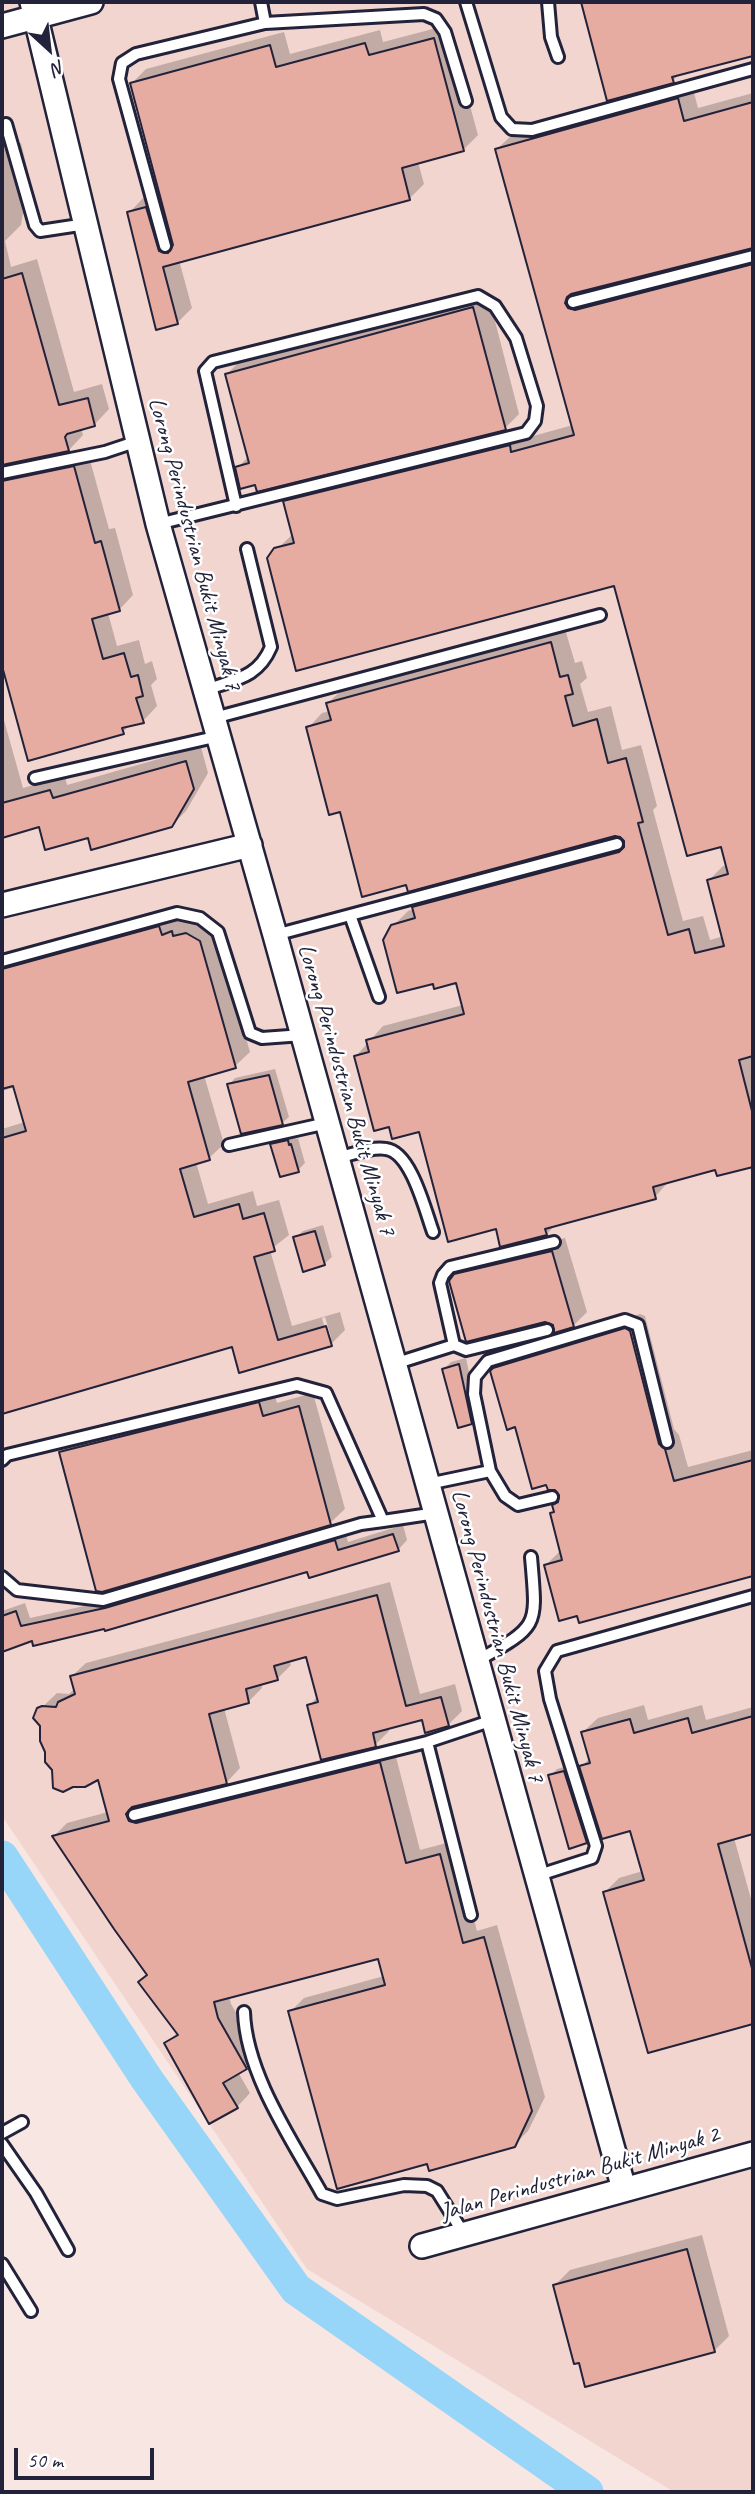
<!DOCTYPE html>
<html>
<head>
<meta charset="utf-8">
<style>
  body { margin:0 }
  #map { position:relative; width:755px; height:2494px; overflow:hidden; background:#f8e6e3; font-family:Caveat,sans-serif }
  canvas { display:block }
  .frame { position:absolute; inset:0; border:4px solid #22223b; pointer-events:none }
  .north { position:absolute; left:14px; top:14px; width:70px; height:70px; -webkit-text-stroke:5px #fff; paint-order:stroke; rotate:153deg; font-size:19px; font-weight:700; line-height:28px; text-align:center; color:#22223b }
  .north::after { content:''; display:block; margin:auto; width:24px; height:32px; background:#22223b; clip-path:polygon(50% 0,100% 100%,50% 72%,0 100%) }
  .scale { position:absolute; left:14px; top:2448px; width:140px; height:32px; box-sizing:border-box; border:4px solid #22223b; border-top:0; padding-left:9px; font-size:21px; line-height:24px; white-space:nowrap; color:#22223b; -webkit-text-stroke:5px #fff; paint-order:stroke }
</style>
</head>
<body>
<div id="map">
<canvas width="755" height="2494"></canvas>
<div class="frame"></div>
<div class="north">N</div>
<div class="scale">50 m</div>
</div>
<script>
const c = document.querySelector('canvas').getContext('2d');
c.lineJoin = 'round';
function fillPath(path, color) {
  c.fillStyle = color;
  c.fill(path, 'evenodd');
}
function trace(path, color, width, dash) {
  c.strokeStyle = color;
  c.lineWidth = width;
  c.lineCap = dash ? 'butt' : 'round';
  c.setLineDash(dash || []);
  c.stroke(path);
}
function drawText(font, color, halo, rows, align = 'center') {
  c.font = font + ' Caveat,sans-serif';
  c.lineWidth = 5;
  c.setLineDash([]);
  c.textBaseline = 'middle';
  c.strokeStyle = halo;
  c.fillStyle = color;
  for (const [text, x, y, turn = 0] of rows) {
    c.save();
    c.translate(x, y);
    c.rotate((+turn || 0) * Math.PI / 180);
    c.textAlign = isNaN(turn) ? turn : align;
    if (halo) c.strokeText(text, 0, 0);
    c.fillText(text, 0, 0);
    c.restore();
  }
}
fillPath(new Path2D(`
  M2,2H753V2492H674L307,2269L2,1816Z`), '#f3d5cf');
fillPath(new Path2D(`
  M582,2H753V54L680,73L673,81L608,99Z
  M448,25L478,135L463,150L418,162L424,184L409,199L179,260L192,308L177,323L129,213L143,198L161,194L132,83L146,69L284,32L290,54L380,30L383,42Z
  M692,85L698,108L753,93V247L580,290L585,295L753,254V1171H751L750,1166L717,1168L669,1181L655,1197L556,1224L547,1234L497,1227L421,1129L390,1125L356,1056L383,1026L463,1005L457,981L393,926L408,911L415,909L429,893L626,840L620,835H615L407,883L341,810L308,728L322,713L330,711L328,703L343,689L565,629L575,663L582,661L587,678L580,684L588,712L611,706L622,750L641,745L657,806L653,810L683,921L703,916L710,940L724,936L709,880L723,866L728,865L722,845L615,583L276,550L293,534L285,502L299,487L526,438L573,425L497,149L512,135Z
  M2,129L6,147L21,143L29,176L17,188L23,213L21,225L5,241L11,267L37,259L74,392L102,384L109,409L95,424L81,428L83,435L69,450L10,462L14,466L88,453L109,529L115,528L133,595L119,610L108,613L117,646L139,640L145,664L152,661L157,679L151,685L157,706L143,721L131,724L123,732L29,759L2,659Z
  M488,294L519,414L505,428L237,468L249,456L227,374L242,359Z
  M2,713L23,788L65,776L67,785L201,747L208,773L186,811L171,826L89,836L40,825L2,836Z
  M174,913L176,921L186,918L188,923L202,919L214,926L250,1052L235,1066L204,1075L224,1144L209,1158L196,1162L208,1204L253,1191L257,1206L279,1200L289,1235L270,1250L292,1326L340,1312L345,1330L331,1344L233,1345L2,1413V1129L25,1122L15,1087L2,1091V966ZM325,1317L331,1337H327L322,1318Z
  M275,1069L289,1117L282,1123L229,1085L235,1078Z
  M295,1134L296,1139L298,1138L305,1163L298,1170L272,1144L279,1137Z
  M323,1225L332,1257L324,1264L295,1238L303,1231Z
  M565,1238L587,1312L573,1326L545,1321L456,1275L470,1261Z
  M640,1314L645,1316L674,1429L679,1435L688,1467L753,1450V1574L580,1620L578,1614L546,1565L561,1550L554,1506L560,1499L561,1494L516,1425L492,1371L509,1354Z
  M466,1358L478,1415L471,1422L444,1369L451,1362Z
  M273,1389L277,1403L313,1393L345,1509L330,1523L61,1453L75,1438Z
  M403,1525L407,1540L398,1550L308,1570L33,1639L2,1650V1611L25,1603L30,1618L116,1599L345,1531L348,1542Z
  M390,1582L420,1694L455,1684L462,1711L448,1725L423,1717L388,1727L389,1731L375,1745L309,1706L318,1696L307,1655L289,1660L291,1665L277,1679L261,1683L262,1688L248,1702L224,1708L240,1768L227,1782L140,1804L145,1809L394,1749L420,1850L454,1841L477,1931L497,1925L545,2097L528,2131L514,2145L428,2162L290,2012L304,1998L384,1976L379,1957L229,1996L231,2004L260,2054L238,2072L250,2093L237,2107L166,2043L178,2032L149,1974L54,1836L67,1823L108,1812L99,1778L73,1785L53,1769L42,1725L35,1714L57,1693L69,1694L74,1689L72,1676L86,1663Z
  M644,1705L648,1720L702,1705L706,1720L753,1707V1832L734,1838L753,1906V2022L649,2051L605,1892L619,1878L643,1871L631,1829L581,1767L590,1758L583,1732L598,1718Z
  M571,1765L592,1836L585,1843L550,1776L557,1769Z
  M702,2235L729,2336L714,2351L555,2285L570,2270Z`), '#0003');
trace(new Path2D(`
  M2,1857L146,2078L296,2289L587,2492`), '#97d6f8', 33);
const building = new Path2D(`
  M581,2H753V56L672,77L674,83L607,101Z
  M434,38L464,151L402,168L410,200L163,267L178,324L156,330L127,212L146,207L159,251L168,253L173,245L130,83L270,45L276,67L365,43L369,55Z
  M678,98L684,121L753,102V248L571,294L567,297L565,303L568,308L575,310L753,264V1056L739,1060L753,1115V1167L717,1176L715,1170L653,1187L656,1199L545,1229L547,1235L500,1247L496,1229L448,1242L419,1132L392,1139L389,1127L374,1131L354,1056L369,1052L366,1040L464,1014L456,983L434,989L433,984L397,993L383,940L391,925L415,918L412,907L619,852L624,847V841L620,837L615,836L408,892L406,885L362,897L340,812L329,815L306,727L331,720L326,703L551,642L560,677L568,675L573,694L565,696L573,726L597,719L608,763L626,758L643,822L638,823L668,935L689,929L695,953L724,946L707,880L728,874L721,847L687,856L614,586L296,671L267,558L274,548L294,543L283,501L510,445L511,452L574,435L495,149Z
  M22,273L59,405L88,398L95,426L67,434L65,437L69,451L2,465V279Z
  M473,307L506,430L257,492L255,485L240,489L235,467L249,463L225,374Z
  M74,466L95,543L101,541L120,611L92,619L103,659L124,653L131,677L138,675L143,696L136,698L144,723L122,728L124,734L28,761L2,666V481Z
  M186,761L194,789L172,827L91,850L88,838L45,850L39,827L2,838V803L50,790L53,798Z
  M159,926L162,935L172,931L173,936L186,933L200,941L236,1068L188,1082L210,1160L180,1169L194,1217L239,1204L243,1219L264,1213L275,1251L254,1257L278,1340L326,1326L332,1346L239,1373L232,1347L2,1414V1138L26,1131L13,1086L2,1089V969Z
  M269,1075L283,1125L241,1134L227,1084Z
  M288,1140L289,1145L291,1144L299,1172L280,1177L270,1144Z
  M315,1231L325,1265L303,1272L293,1237Z
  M552,1251L574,1327L554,1333L553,1325L545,1322L466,1342L449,1281L454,1274Z
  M625,1328L630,1331L659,1444L665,1449L674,1481L753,1460V1576L579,1623L577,1616L559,1621L544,1565L562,1560L550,1513L554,1512L552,1505L558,1502L559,1495L555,1490H548L546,1485L532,1489L515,1427L507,1430L490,1371L493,1368Z
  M459,1364L472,1424L458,1428L442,1369Z
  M259,1402L263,1416L299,1406L331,1525L102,1592L96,1591L59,1452Z
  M393,1534L399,1551L309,1578L307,1572L105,1631L104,1629L33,1646L32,1641L2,1652V1616L16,1611L21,1626L105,1608L335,1540L338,1550Z
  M377,1595L406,1706L441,1697L449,1726L425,1733L422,1720L373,1733L376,1747L321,1760L307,1705L318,1702L306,1657L274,1666L278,1680L246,1689L249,1703L209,1714L227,1784L132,1807L126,1814L129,1821L136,1823L380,1762L406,1863L440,1854L463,1943L484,1937L532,2111L515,2147L429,2171L427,2164L337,2189L288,2011L385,1985L378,1959L214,2002L218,2018L247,2069L223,2083L238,2108L209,2124L164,2043L178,2035L138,1982L147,1975L114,1929L52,1836L109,1821L98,1780L85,1787H73L63,1792L53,1788L52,1770L45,1762V1752L40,1741V1726L33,1718L37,1708L42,1706L56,1707L58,1702L75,1694L70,1676Z
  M753,1716V1834L718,1844L753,1972V2024L648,2053L603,1892L644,1880L630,1831L602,1839L579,1766L590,1763L581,1732L630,1719L634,1733L688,1718L692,1733Z
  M564,1771L587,1843L569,1849L548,1775Z
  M687,2249L715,2352L585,2387L579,2363L574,2364L553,2285Z`);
fillPath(building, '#e6aca1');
trace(building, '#22223b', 2);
const service = new Path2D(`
  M261,2L265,23L424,14L436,19L445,32L466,101
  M466,2L501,117L512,129L532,130L753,69
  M548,2L551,37L558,57
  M6,124L35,225L40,231L86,224
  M165,246L119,79L122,63L136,54L265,23
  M573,302L753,256
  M2,473L105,452L138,441
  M158,524L526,433L535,421L537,406L516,338L495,306L478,296L213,362L205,371L236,506
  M206,690C235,679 258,678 271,647L247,549
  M214,718L600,615
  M35,778L219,736
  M350,915L379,997
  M275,935L617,844
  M2,961L177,913L200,918L218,932L250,1033L262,1038L303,1035
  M229,1145L327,1123
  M337,1158C351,1155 372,1146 386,1149C411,1152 425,1210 433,1232
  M454,1345L466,1350L547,1330
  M394,1364L454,1345L440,1283L443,1275L450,1267L554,1242
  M2,1460L7,1455L297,1385L326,1393L383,1521L361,1524L103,1600L17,1590L2,1577
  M490,1471L474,1394L475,1377L488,1361L625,1320L638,1325L667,1442
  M428,1484L490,1471L505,1496L518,1505L552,1497
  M383,1521L436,1513
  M477,1661C540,1625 537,1628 531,1557
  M427,1742L471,1915
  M134,1815L427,1742L493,1720
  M536,1876L592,1858L596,1846L550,1699L545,1671L557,1651L753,1596
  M244,2012C246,2074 292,2140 322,2194L337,2199L404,2185L427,2186L437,2191L464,2234
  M2,2133L22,2122
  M2,2144L36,2193L68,2250
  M2,2264L31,2311`);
const minor = new Path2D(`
  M32,2L158,524L275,935L624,2189
  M2,26L91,2
  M2,905L250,845
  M422,2246L753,2154`);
trace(service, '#22223b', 16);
trace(minor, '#22223b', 28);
trace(service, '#fff', 10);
trace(minor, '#fff', 23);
drawText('24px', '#22223b', '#fff', [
  ["Lorong Perindustrian Bukit Minyak 7",194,544,75],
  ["Lorong Perindustrian Bukit Minyak 7",346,1090,74],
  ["Lorong Perindustrian Bukit Minyak 7",497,1636,75],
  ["Jalan Perindustrian Bukit Minyak 2",580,2174,-16]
]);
</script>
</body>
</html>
